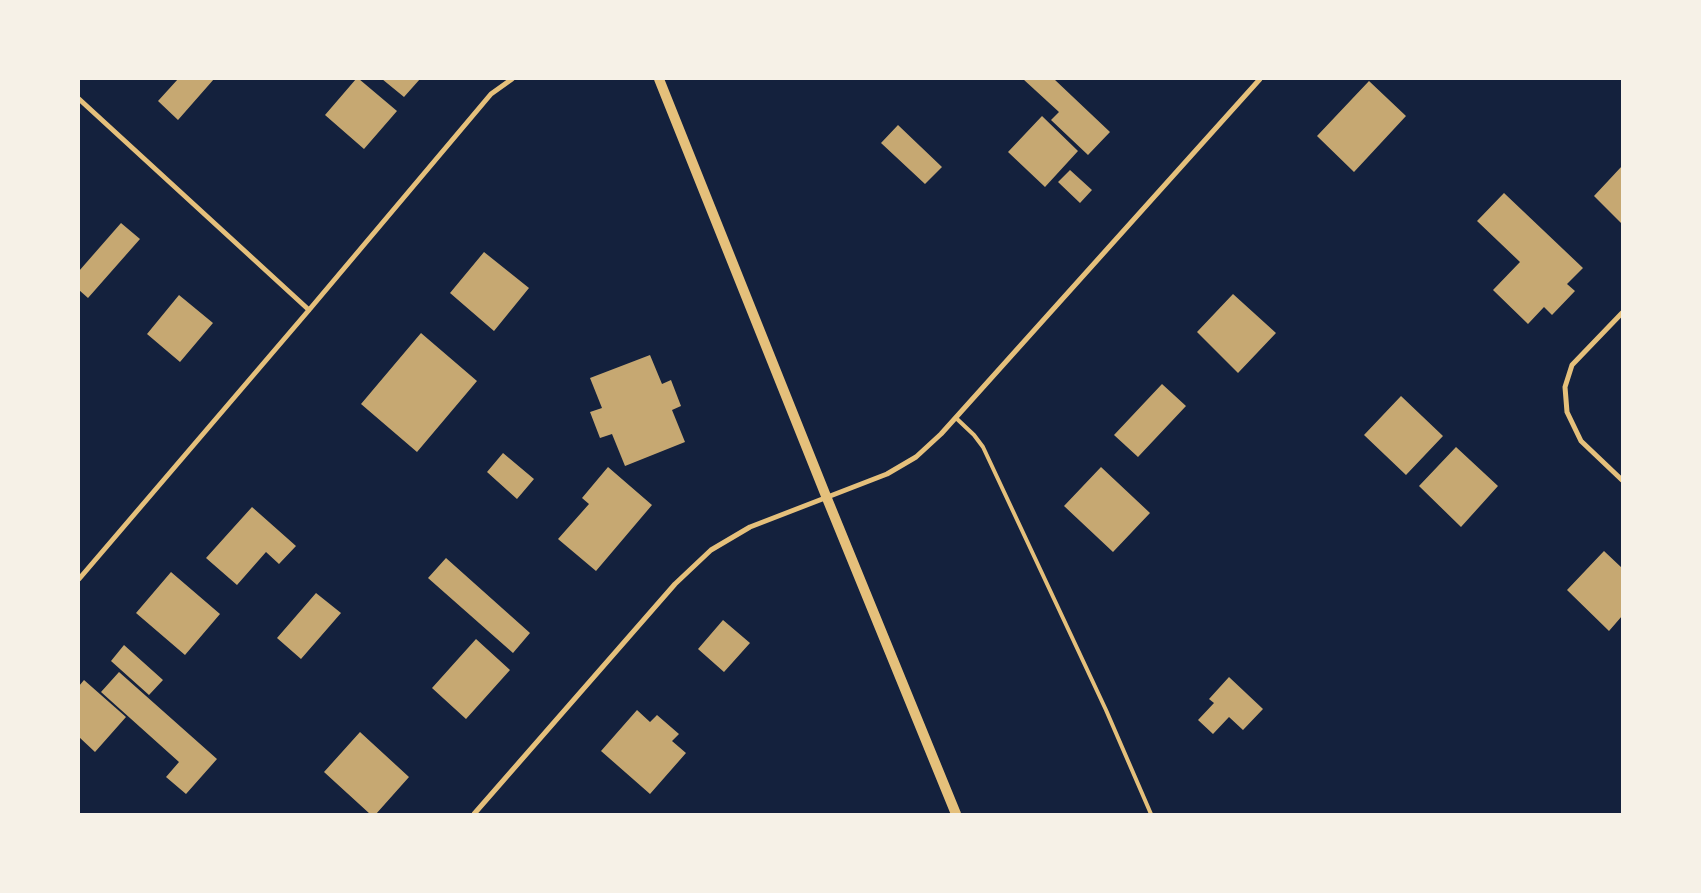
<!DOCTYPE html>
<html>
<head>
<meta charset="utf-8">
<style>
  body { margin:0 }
  #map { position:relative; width:1701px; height:893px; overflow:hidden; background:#14213d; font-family:"Work Sans",sans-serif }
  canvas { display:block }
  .frame { position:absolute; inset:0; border:80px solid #f6f1e7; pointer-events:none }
</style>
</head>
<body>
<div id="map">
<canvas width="1701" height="893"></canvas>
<div class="frame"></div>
</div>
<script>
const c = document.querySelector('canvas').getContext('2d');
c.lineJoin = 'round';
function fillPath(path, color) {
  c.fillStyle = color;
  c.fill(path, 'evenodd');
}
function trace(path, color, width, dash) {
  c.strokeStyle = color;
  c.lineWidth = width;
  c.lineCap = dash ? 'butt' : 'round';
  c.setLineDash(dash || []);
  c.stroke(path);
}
fillPath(new Path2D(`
  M178,79H214L178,120L158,101Z
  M356,79H359L397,111L364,149L325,115Z
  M382,79H420L404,97Z
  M1023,79H1054L1110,132L1088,155L1051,120L1059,112Z
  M1369,81L1406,116L1354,172L1317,136Z
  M1042,116L1078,151L1045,187L1008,152Z
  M898,125L942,167L925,184L881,143Z
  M1622,166V224L1594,196Z
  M1070,170L1092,190L1080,203L1058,182Z
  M1504,193L1583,268L1567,284L1575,291L1552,315L1544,307L1528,324L1493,290L1520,262L1477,221Z
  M121,223L140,239L88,298L79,290V271Z
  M484,252L529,288L494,331L450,293Z
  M1233,294L1276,333L1238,373L1197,332Z
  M179,295L213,323L180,362L147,334Z
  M421,333L477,381L417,452L361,404Z
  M650,355L662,384L671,380L681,406L672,410L685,442L625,466L612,434L600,438L590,412L602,408L590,378Z
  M1162,384L1186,406L1138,457L1114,435Z
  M1401,396L1443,436L1406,475L1364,435Z
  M1456,447L1498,486L1461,527L1419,486Z
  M503,453L534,479L517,499L487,472Z
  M608,467L652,505L596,571L558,539L589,504L582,498Z
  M1101,467L1150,513L1113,552L1064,506Z
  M252,507L296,546L279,564L266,552L237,585L206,558Z
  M1604,551L1622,568V616L1609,631L1567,590Z
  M446,558L530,633L513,653L428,578Z
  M171,572L220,614L185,655L136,613Z
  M316,593L341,613L301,659L277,638Z
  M723,620L750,643L724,672L698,649Z
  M476,639L510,670L466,719L432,688Z
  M124,645L163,680L149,695L111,661Z
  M119,672L217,759L186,794L166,777L179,762L101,692Z
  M1229,677L1263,709L1243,730L1229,717L1213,734L1198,720L1214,703L1209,699Z
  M84,680L126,717L95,752L79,737V686Z
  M637,710L650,722L657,715L679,734L672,741L686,753L650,794L601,751Z
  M360,732L409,777L376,814H370L324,772Z`), '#c6a872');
trace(new Path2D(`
  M956,418L974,435L983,447L1106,710L1151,814`), '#e5c07b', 4);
trace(new Path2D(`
  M79,99L309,310
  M1622,313L1572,365L1565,387L1567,412L1581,441L1622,480
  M79,579L309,310L491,94L512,79
  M474,814L675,584L711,550L750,527L887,474L916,457L941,434L1260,79`), '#e5c07b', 5);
trace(new Path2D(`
  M659,79L826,496L956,814`), '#e5c07b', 10);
</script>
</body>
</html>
